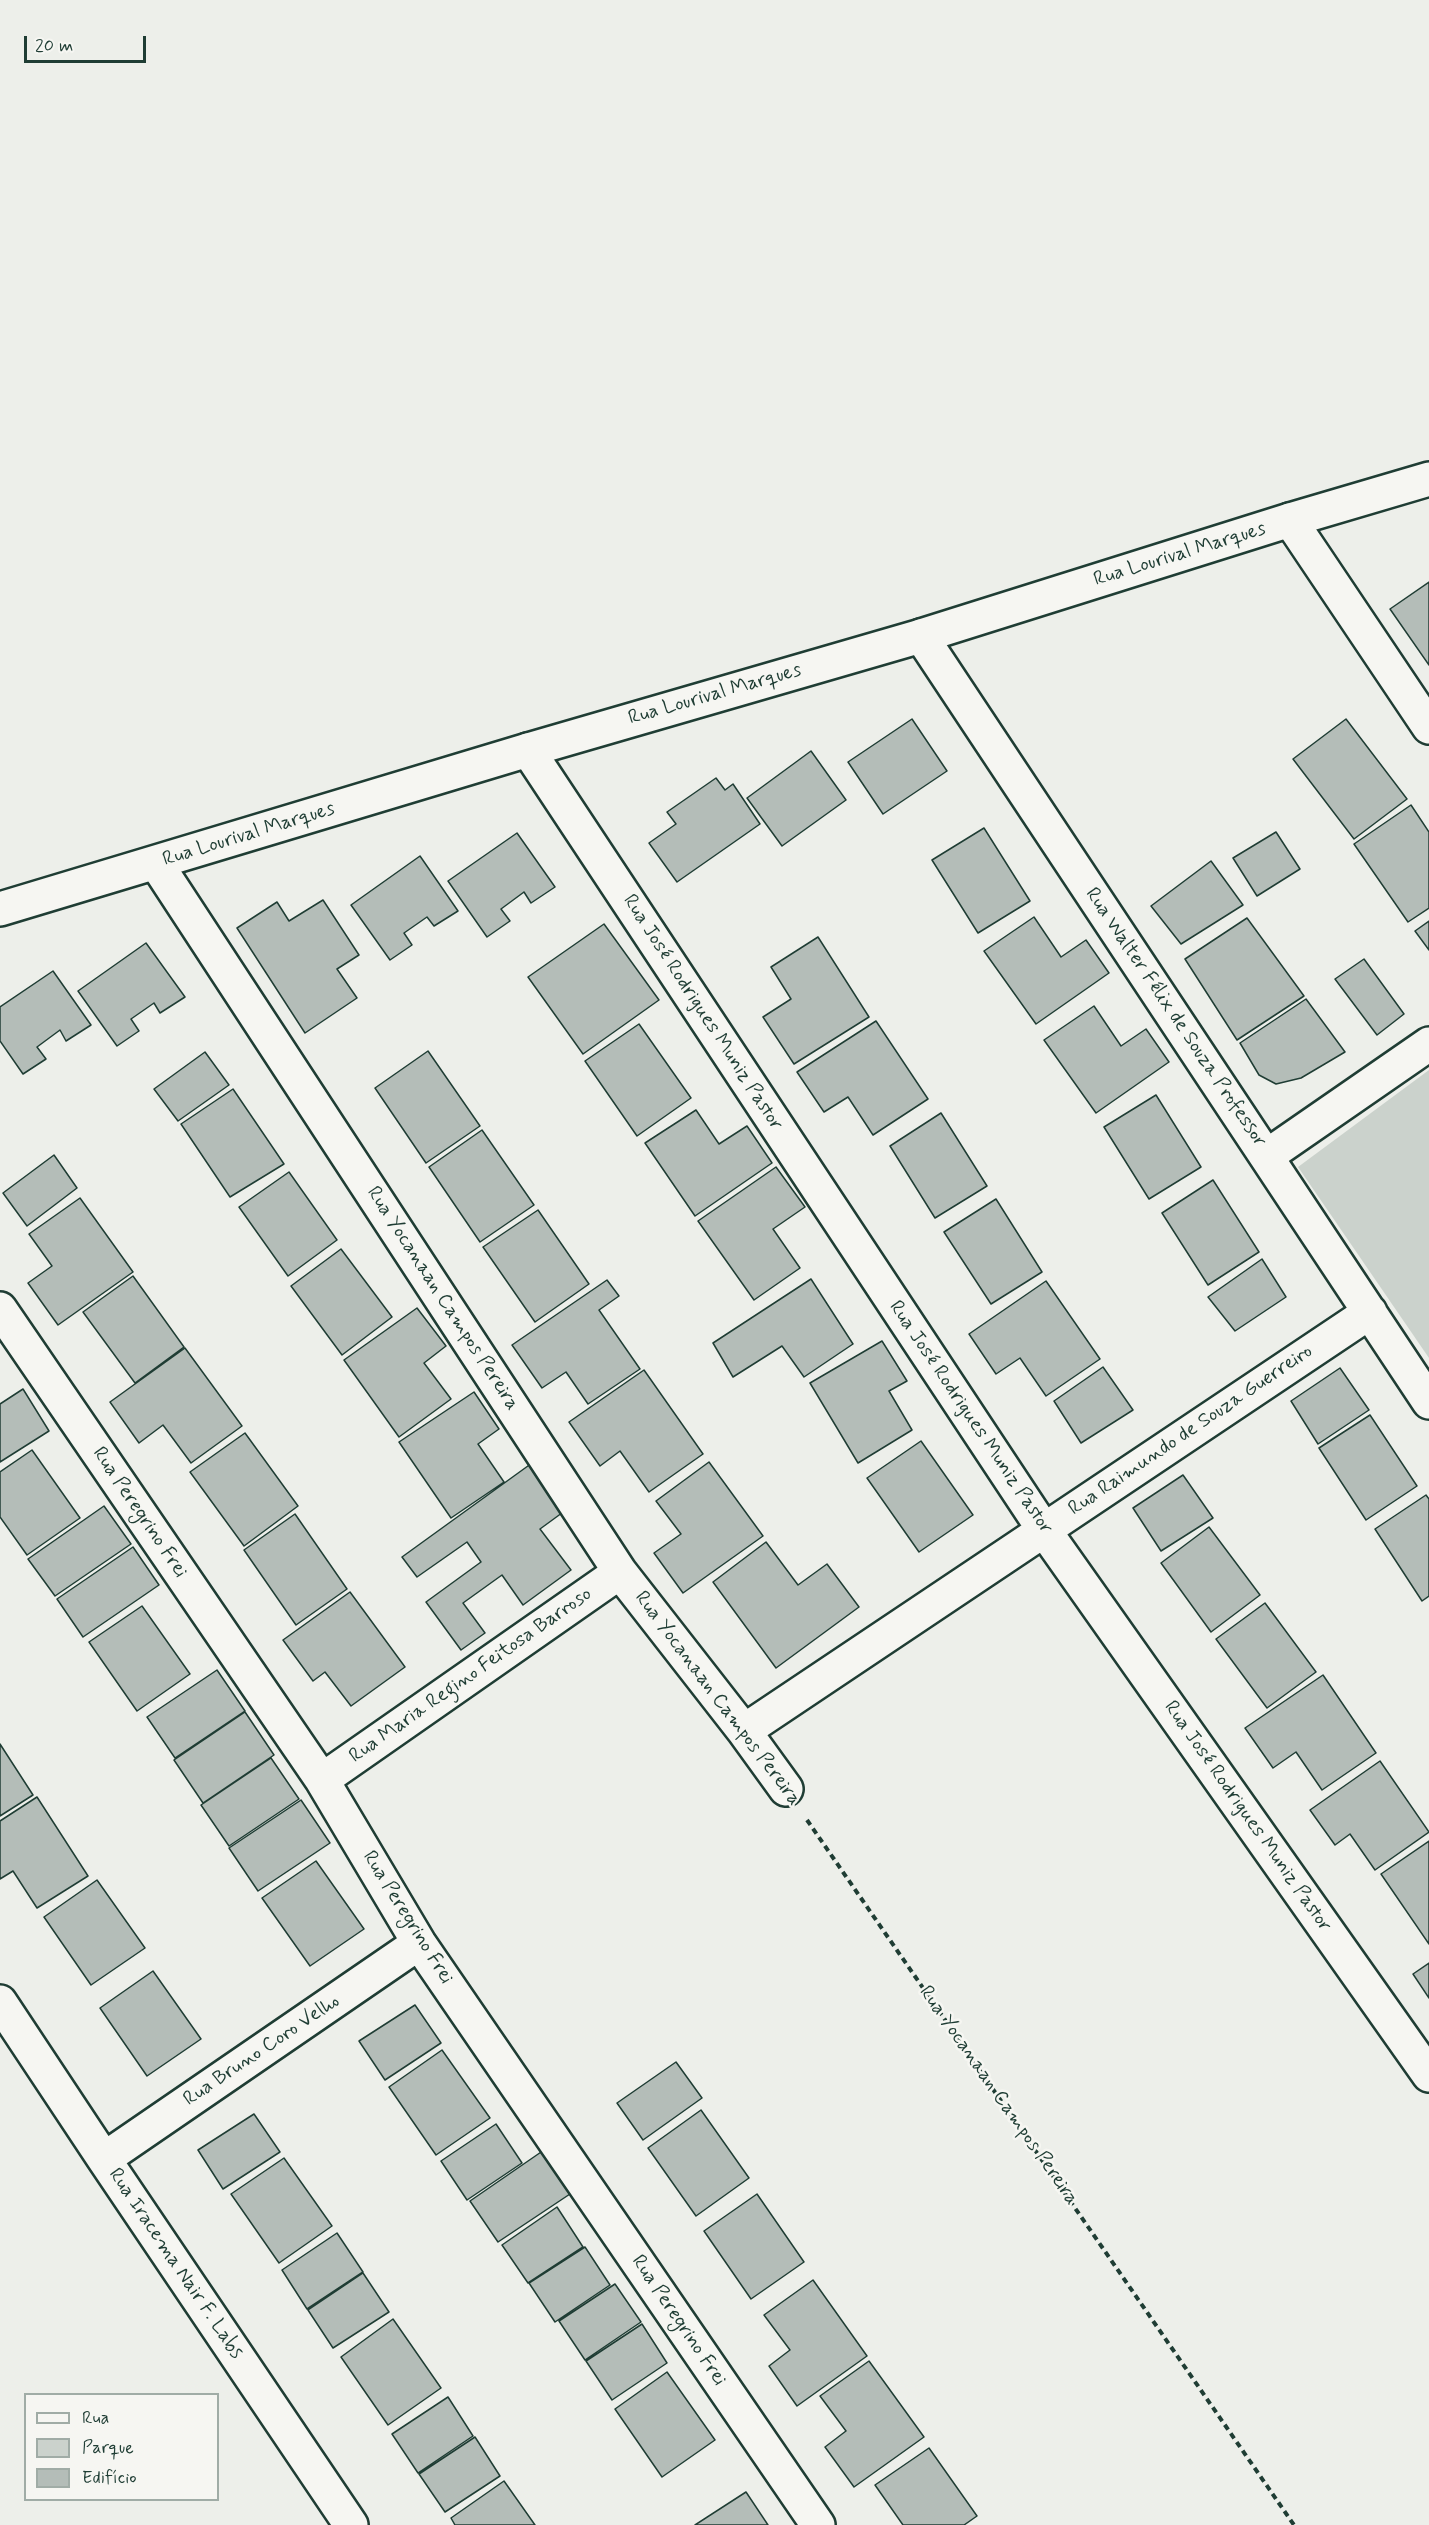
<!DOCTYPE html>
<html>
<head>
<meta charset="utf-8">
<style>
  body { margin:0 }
  #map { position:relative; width:1429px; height:2525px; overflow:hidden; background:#edefea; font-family:Mynerve,sans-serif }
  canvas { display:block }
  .legend { position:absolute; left:24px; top:2393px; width:195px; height:108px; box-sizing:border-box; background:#f6f6f2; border:2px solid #a0aca6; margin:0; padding:8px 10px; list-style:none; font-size:18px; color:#1f3d34 }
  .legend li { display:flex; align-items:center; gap:12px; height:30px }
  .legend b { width:30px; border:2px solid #a0aca6 }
  .scale { position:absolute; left:24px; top:36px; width:122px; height:27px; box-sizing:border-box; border:3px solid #1f3d34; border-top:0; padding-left:8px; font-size:18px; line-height:21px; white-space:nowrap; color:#1f3d34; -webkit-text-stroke:4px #f6f6f2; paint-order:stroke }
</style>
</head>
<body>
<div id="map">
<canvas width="1429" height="2525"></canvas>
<ul class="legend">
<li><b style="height:8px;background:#f6f6f2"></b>Rua</li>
<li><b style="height:16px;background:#cbd2cc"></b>Parque</li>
<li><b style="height:16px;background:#b4bdb8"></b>Edifício</li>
</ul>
<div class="scale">20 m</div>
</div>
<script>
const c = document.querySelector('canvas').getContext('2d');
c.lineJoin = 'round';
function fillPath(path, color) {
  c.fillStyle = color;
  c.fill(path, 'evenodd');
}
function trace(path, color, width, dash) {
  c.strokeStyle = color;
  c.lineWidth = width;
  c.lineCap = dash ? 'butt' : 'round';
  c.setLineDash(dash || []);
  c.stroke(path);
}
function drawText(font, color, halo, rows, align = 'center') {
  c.font = font + ' Mynerve,sans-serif';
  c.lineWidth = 5;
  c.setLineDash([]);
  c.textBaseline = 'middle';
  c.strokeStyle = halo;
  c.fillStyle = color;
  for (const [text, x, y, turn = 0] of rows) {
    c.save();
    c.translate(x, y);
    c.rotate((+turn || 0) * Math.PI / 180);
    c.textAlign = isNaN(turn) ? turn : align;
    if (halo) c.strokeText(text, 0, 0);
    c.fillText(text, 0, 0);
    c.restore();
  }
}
fillPath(new Path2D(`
  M1429,1070V1358L1298,1167Z`), '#cbd2cc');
const building = new Path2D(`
  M1429,582V665L1390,609Z
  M912,719L947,771L883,814L848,762Z
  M1346,719L1407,799L1354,839L1293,759Z
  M811,751L846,800L782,846L747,798Z
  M716,778L725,790L733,784L760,824L677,882L649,843L676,824L667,812Z
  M1411,805L1429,832V908L1408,922L1354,844Z
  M984,828L1030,901L978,933L932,860Z
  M1276,832L1300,869L1257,896L1233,858Z
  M517,833L555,887L531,903L524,892L501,909L510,921L487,937L448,881Z
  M420,856L458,911L434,926L427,917L404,933L412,945L390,960L351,905Z
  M1211,861L1243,905L1181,944L1151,906Z
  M323,900L359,955L337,969L357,998L305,1033L237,928L277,902L289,921Z
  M1034,917L1061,957L1086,940L1109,973L1036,1024L984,951Z
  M1247,918L1304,996L1237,1040L1185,959Z
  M1429,921V950L1415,931Z
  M604,924L659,1000L583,1054L528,977Z
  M818,937L869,1017L794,1064L763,1017L791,999L771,967Z
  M146,943L185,997L160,1013L154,1003L131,1019L139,1031L117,1046L78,991Z
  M1364,959L1404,1014L1377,1035L1335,979Z
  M53,971L91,1025L66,1041L60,1030L37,1047L46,1059L23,1074L0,1041V1007Z
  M1306,999L1345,1052L1301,1078L1276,1084L1259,1075L1240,1043Z
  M1094,1006L1121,1046L1146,1029L1169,1062L1096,1113L1044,1040Z
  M876,1021L928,1099L873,1135L848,1097L824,1112L797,1072Z
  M639,1024L691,1098L637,1136L585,1061Z
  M428,1051L480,1126L426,1163L375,1088Z
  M205,1052L229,1085L178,1121L154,1089Z
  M233,1089L284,1164L230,1197L181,1124Z
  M1156,1095L1201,1167L1149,1199L1104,1127Z
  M696,1110L719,1144L747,1126L772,1163L695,1216L645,1143Z
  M941,1113L987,1186L935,1218L890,1146Z
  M482,1130L534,1205L480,1242L429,1167Z
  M54,1155L77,1188L27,1226L3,1193Z
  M776,1167L805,1207L773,1229L800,1268L754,1300L698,1221Z
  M289,1172L337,1240L288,1276L239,1207Z
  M1213,1180L1259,1252L1208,1285L1162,1213Z
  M80,1198L133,1272L58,1325L28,1283L52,1266L29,1234Z
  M996,1199L1042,1272L991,1304L944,1232Z
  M538,1210L589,1284L535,1322L483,1247Z
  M341,1249L392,1317L342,1355L291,1286Z
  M1262,1259L1286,1297L1235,1331L1208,1297Z
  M133,1276L184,1347L135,1383L83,1312Z
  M811,1279L853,1344L804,1377L782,1346L733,1377L713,1343Z
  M607,1280L619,1296L599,1310L640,1369L588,1404L566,1372L542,1388L512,1345Z
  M1046,1281L1100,1359L1046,1396L1020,1358L996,1374L969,1334Z
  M417,1308L446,1346L424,1363L451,1399L399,1437L344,1360Z
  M882,1341L907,1381L889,1391L912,1430L858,1463L810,1383Z
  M185,1348L242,1426L191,1463L163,1425L139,1443L110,1402Z
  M1103,1367L1133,1410L1081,1443L1054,1401Z
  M1340,1368L1369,1410L1318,1444L1291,1401Z
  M644,1370L703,1454L649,1492L620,1451L600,1466L569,1422Z
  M23,1389L49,1431L0,1462V1404Z
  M474,1392L499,1429L478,1444L504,1482L451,1518L399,1442Z
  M1370,1415L1417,1486L1366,1520L1319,1448Z
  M245,1433L298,1506L244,1546L190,1472Z
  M921,1441L973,1515L919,1552L867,1478Z
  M32,1450L80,1518L27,1555L0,1517V1472Z
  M709,1462L763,1536L683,1593L654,1553L681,1534L656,1501Z
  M532,1463L566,1510L540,1529L571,1570L523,1605L502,1575L463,1603L485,1633L461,1650L426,1602L481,1562L467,1542L417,1577L402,1557Z
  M1183,1475L1213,1518L1161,1551L1133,1508Z
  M1426,1495L1429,1499V1596L1422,1601L1375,1529Z
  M104,1506L131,1544L55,1596L28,1559Z
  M295,1514L347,1589L296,1625L244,1550Z
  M1209,1527L1260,1595L1211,1632L1161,1563Z
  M766,1542L798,1585L827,1564L859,1607L776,1668L713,1582Z
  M133,1547L159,1585L83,1637L57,1599Z
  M350,1592L405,1667L351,1706L325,1672L313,1681L283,1640Z
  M1265,1603L1316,1672L1267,1708L1216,1639Z
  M142,1606L190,1674L137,1711L89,1642Z
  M217,1670L245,1711L175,1758L147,1717Z
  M1323,1675L1376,1753L1322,1790L1296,1752L1273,1768L1245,1728Z
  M245,1712L274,1755L203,1803L174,1760Z
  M0,1744L33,1795L0,1816Z
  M271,1758L299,1799L229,1846L201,1805Z
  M1380,1761L1429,1832L1375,1870L1350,1834L1335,1845L1310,1810Z
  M37,1797L88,1876L37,1908L13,1871L0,1879V1821Z
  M301,1800L330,1843L258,1891L229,1848Z
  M1429,1841V1944L1381,1874Z
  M316,1861L364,1929L310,1966L262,1898Z
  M97,1880L145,1948L91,1985L44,1917Z
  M1429,1963V1998L1413,1974Z
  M153,1971L201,2039L147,2076L100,2008Z
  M415,2005L441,2043L385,2080L359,2041Z
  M442,2050L490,2118L436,2155L389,2087Z
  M676,2062L702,2098L643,2140L617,2103Z
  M701,2110L749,2178L696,2216L648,2148Z
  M254,2114L280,2152L223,2189L198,2150Z
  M496,2124L522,2163L467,2200L441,2161Z
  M544,2150L573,2192L498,2242L470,2201Z
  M284,2158L332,2226L279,2263L231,2194Z
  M757,2194L804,2262L751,2299L704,2231Z
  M557,2207L583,2247L528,2283L502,2245Z
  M337,2233L363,2272L307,2309L282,2270Z
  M585,2247L610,2285L555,2322L529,2283Z
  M363,2273L389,2312L333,2348L308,2310Z
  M813,2280L867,2356L797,2406L769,2366L790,2350L764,2315Z
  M615,2284L641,2322L585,2360L559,2321Z
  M393,2319L441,2388L388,2425L341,2357Z
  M642,2324L667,2363L612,2400L586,2361Z
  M869,2361L924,2437L854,2487L825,2447L846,2431L820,2396Z
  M667,2372L715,2440L662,2477L615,2409Z
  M448,2397L473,2436L418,2473L392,2434Z
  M475,2437L500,2476L445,2512L419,2474Z
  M929,2448L977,2516L964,2525H903L875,2485Z
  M504,2481L535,2525H455L451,2518Z
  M746,2492L768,2525H695Z`);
fillPath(building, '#b4bdb8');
trace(building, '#1f3d34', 1.5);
const street = new Path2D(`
  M1290,520L1429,727
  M921,636L1429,1402
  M528,750L1044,1530L1429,2075
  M156,863L620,1572L744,1731L786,1789
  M1267,1156L1429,1044
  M0,1309L322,1780L419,1943L818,2525
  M744,1731L1370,1312
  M322,1780L620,1572
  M0,2002L104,2159L351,2525
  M104,2159L419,1943`);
const secondary = new Path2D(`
  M0,909L528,750L921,636L1290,520L1429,479`);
trace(street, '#1f3d34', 38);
trace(secondary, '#1f3d34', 38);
trace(new Path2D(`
  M807,1820L1294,2525`), '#1f3d34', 4, [6, 4.5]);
trace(street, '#f6f6f2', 33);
trace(secondary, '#f6f6f2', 33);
drawText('20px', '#1f3d34', '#f6f6f2', [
  ["Rua Lourival Marques",1180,555,-17],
  ["Rua Lourival Marques",715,695,-16],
  ["Rua Lourival Marques",249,835,-17],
  ["Rua José Rodrigues Muniz Pastor",702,1013,57],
  ["Rua Walter Félix de Souza Professor",1175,1018,56],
  ["Rua Yocanaan Campos Pereira",442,1299,57],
  ["Rua José Rodrigues Muniz Pastor",970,1418,56],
  ["Rua Raimundo de Souza Guerreiro",1191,1431,-34],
  ["Rua Peregrino Frei",139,1513,56],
  ["Rua Maria Regino Feitosa Barroso",471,1676,-35],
  ["Rua Yocanaan Campos Pereira",717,1699,53],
  ["Rua José Rodrigues Muniz Pastor",1247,1817,55],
  ["Rua Peregrino Frei",407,1918,58],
  ["Rua Bruno Coro Velho",262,2051,-34],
  ["Rua Yocanaan Campos Pereira",998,2096,55],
  ["Rua Iracema Nair F. Labs",175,2264,56],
  ["Rua Peregrino Frei",678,2321,56]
]);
</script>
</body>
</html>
